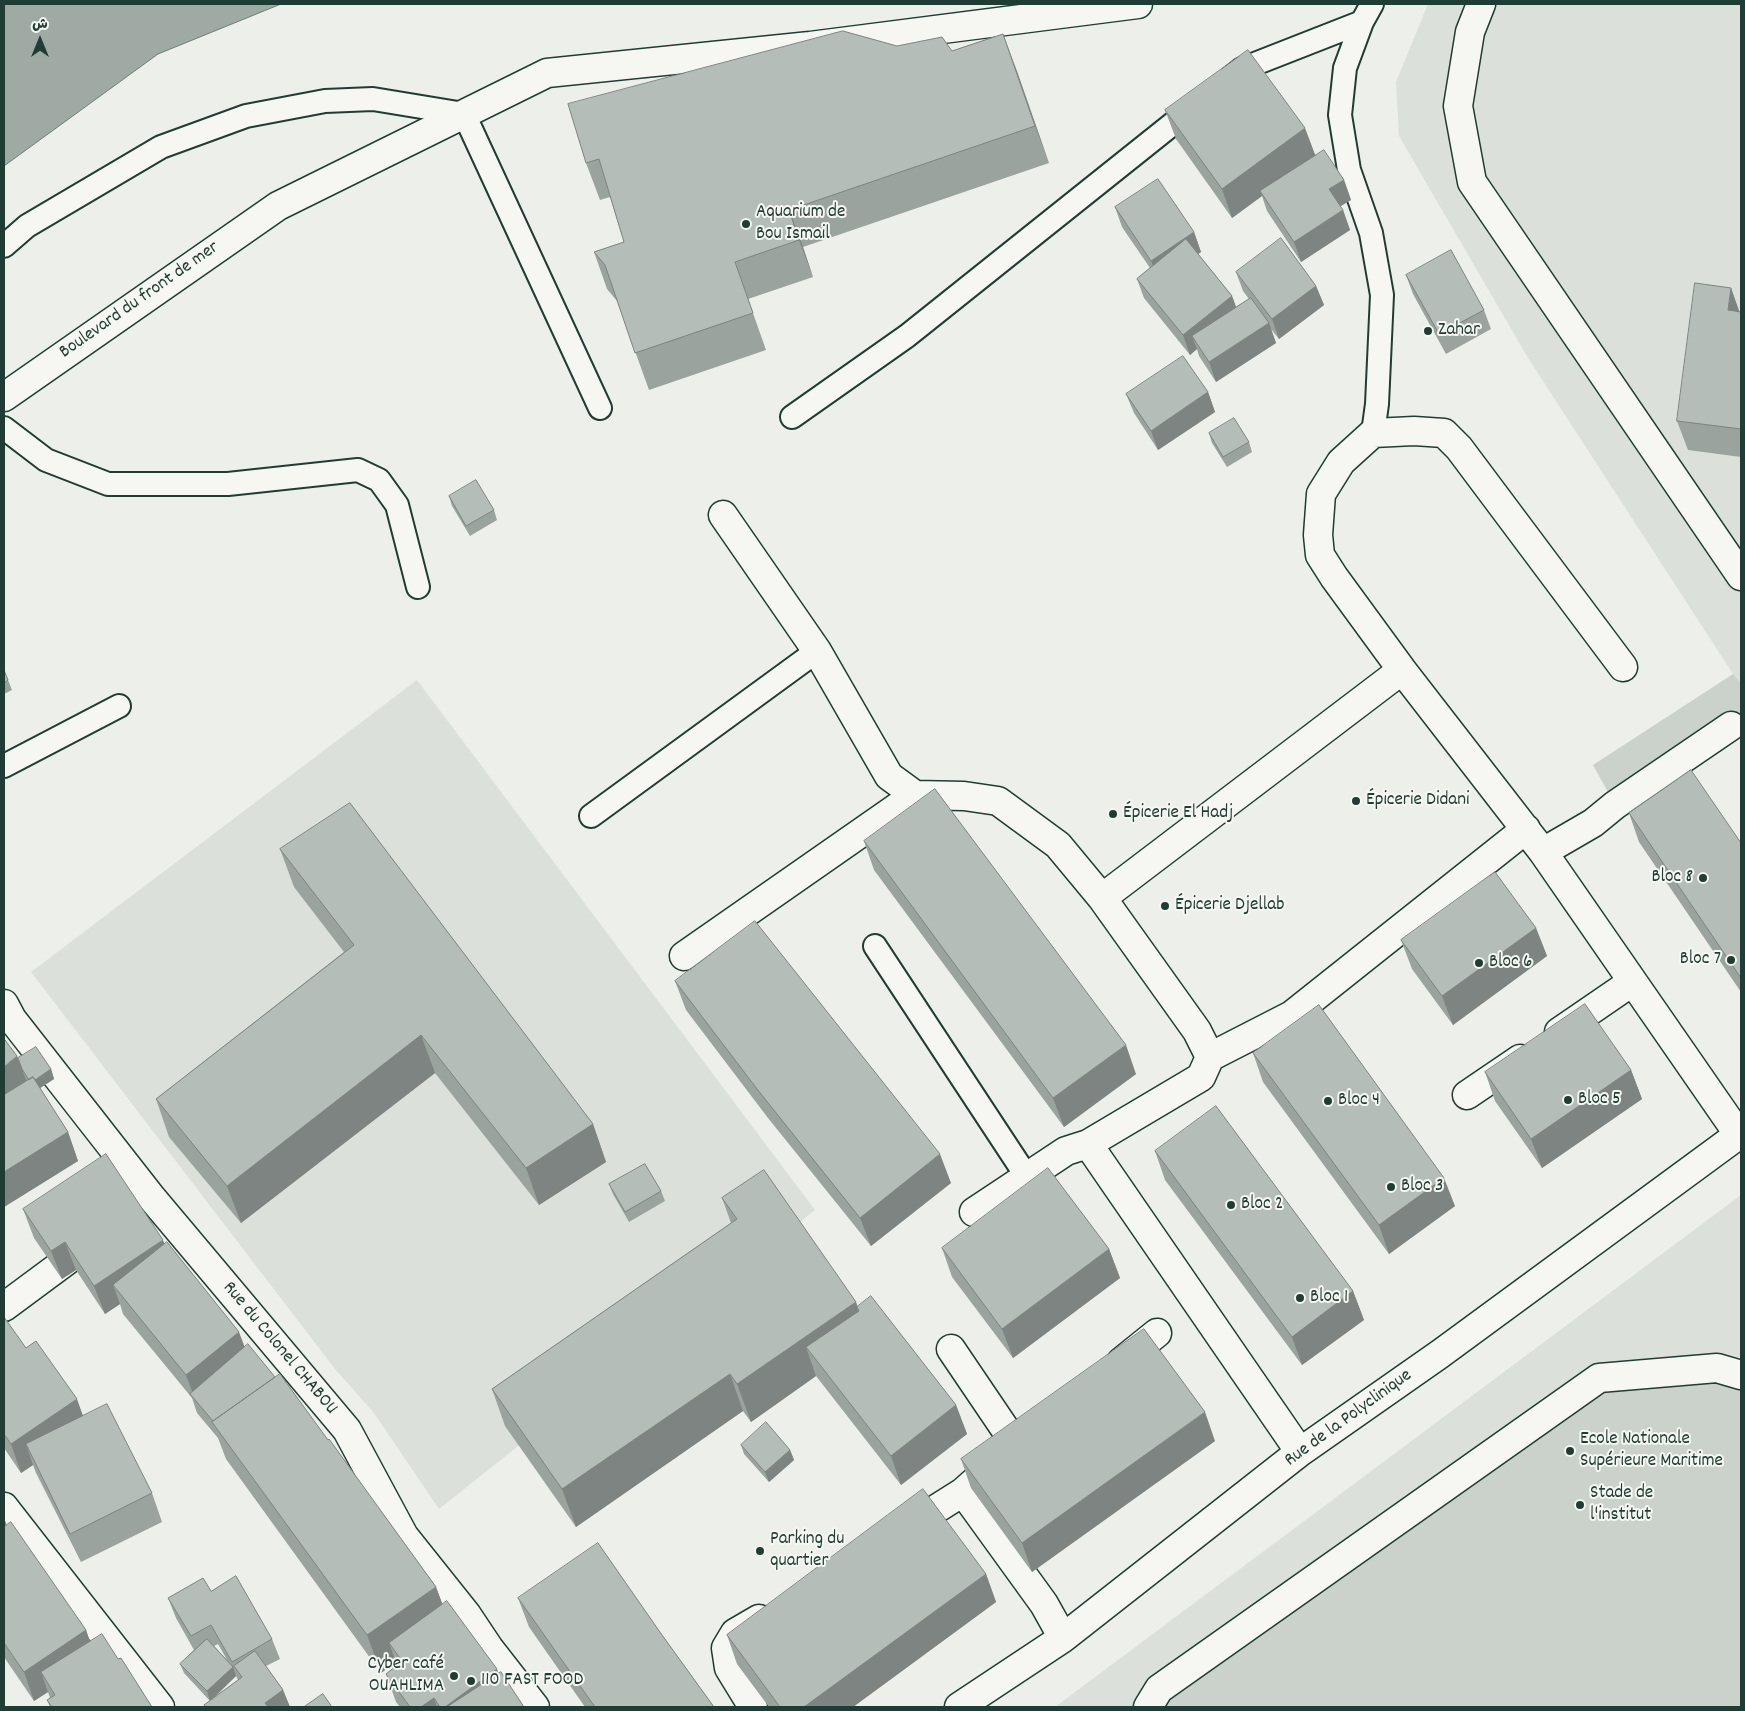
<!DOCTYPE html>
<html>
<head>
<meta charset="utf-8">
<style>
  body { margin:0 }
  #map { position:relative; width:1745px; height:1711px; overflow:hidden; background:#edefea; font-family:Dekko,"Playpen Sans Arabic",sans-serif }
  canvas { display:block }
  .frame { position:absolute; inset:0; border:5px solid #1f3d34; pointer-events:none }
  .north { position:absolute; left:15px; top:15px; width:50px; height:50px; -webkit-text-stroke:4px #f6f6f2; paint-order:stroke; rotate:0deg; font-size:14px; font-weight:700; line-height:20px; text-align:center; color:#1f3d34 }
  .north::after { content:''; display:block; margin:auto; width:18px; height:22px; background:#1f3d34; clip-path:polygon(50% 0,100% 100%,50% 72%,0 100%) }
</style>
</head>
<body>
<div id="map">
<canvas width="1745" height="1711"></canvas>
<div class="frame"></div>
<div class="north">ش</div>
</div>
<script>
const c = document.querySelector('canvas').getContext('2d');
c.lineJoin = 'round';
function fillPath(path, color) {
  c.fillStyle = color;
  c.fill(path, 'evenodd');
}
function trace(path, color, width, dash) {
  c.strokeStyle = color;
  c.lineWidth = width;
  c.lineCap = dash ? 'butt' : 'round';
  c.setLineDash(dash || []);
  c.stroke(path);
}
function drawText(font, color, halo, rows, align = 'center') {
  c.font = font + ' Dekko,sans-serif';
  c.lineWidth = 4;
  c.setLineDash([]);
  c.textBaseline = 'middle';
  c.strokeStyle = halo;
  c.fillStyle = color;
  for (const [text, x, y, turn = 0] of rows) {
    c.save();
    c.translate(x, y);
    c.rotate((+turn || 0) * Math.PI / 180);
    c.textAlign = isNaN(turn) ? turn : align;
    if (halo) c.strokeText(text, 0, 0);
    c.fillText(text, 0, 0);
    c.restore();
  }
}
fillPath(new Path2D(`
  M1428,4H1741V683L1733,674L1528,358L1399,136L1396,82Z
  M417,680L815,1210L439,1509L374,1413L335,1369L31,972Z
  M1741,1195V1707H1055Z`), '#dce0db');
fillPath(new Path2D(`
  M1733,674L1741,683V735L1615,805L1593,765Z
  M1741,1374V1707H1148L1599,1378Z`), '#cbd2cc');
const water = new Path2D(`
  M4,4H281L158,54L4,166Z`);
fillPath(water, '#9faaa4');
trace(water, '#6c7e77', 1);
const service = new Path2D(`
  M1372,4L1362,22L1345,68L1340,115L1349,170L1371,233L1382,295L1377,404L1373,433
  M1232,77L1242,69L1362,22
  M4,246L27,226L161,147L246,116L325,101L373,99L464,114L600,408
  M792,417L907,336L1195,106
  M4,428L46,460L108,484H228L358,470L379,480L397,505L418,587
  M4,766L119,706
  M591,816L817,651
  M875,946L1027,1177`);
const pedestrian = new Path2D(`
  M1148,1707L1159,1689L1599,1378L1717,1368L1741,1375`);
const minor = new Path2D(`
  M1481,4L1470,32L1458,106L1472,182L1741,576
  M4,397L278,206L547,73L810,46L1138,4
  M723,515L817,651L889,776L915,795
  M1623,667L1459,448L1444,433L1414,431L1373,433L1341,462L1321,494L1318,535L1320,555L1334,577L1402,670L1543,852L1739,1135
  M1543,852L1593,823L1615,805L1731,726
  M1102,898L1402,670
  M684,956L915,795L964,796L998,801L1058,845L1102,898L1197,1031L1210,1057L1201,1077L1088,1144L1066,1151L974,1212
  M4,1004L12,1019L152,1198L347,1430L404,1536L467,1615L489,1648L535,1707
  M1559,1032L1632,982
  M1210,1057L1292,1015L1526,829
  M1467,1095L1520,1059
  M1088,1144L1300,1452
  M4,1307L85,1247
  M951,1349L1016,1445
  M1121,1362L1157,1333
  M963,1492L1044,1604L1063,1638
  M4,1507L160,1707
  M906,1528L963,1492L998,1461
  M753,1707L729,1668L726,1648L735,1633L759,1619
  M959,1707L1063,1638L1300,1452L1440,1354L1741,1133`);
trace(service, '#1f3d34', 26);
trace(pedestrian, '#1f3d34', 31);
trace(minor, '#1f3d34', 31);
trace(service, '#f6f6f2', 22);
trace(pedestrian, '#f6f6f2', 28);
trace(minor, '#f6f6f2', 28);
fillPath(new Path2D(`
  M1003,34L1049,163L803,247L813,277L748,299L766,350L649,390L617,301L607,289L594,252L624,242L610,197L600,200L586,163L897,46L952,51Z
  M1165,110L1315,155L1344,180L1351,200L1340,206L1343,210L1350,230L1301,262L1267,211L1262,196L1232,218L1176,139Z
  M1115,207L1194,232L1201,252L1198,254L1232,296L1236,307L1249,299L1243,291L1236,272L1316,286L1324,305L1279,339L1271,329L1276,343L1216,382L1199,356L1197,349L1190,355L1144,298L1137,279L1150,268L1122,227Z
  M1406,275L1484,310L1491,329L1446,354L1413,294Z
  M1731,288L1739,312H1741V457L1688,450L1677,421Z
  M1208,392L1215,412L1158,450L1134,413L1126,394Z
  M1209,433L1249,442L1252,452L1227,467L1212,443Z
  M449,496L494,510L497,520L470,536L452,506Z
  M4,670L12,690L4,694Z
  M1629,813L1741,843V992L1639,842Z
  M864,841L1136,1074L1064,1127L874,870Z
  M280,849L593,1124L606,1162L539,1205L435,1073L241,1223L169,1137L156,1099L344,952L294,887Z
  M1536,928L1547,956L1453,1025L1412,969L1401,940Z
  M675,981L951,1183L871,1246L768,1118L686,1010Z
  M1253,1053L1455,1206L1389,1254L1263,1082Z
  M17,1056L18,1058L51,1069L54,1079L40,1088L68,1132L78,1161L4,1207Z
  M1631,1070L1642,1099L1542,1168L1495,1101L1485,1072Z
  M1155,1151L1353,1291L1364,1320L1302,1365L1165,1180Z
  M609,1184L661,1191L665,1201L629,1222L613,1194Z
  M722,1198L856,1302L857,1307L956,1405L967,1434L901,1485L816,1376L751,1422L743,1411L576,1527L505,1426L492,1389L731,1223Z
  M23,1209L165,1243L245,1347L328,1440L436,1587L442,1604L524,1707H400L396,1702L386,1674L397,1665L396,1662L381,1673L226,1459L218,1438L197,1413L192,1398L123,1314L120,1304L105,1314L76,1270L62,1279L34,1238Z
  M942,1248L1109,1249L1120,1278L1013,1358L952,1277Z
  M4,1317L26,1348L83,1416L152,1493L162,1522L81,1562L36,1473L33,1465L21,1473L4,1448Z
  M1215,1441L1032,1572L971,1488L961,1459Z
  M741,1445L790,1450L794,1460L769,1482L744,1454Z
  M4,1518L6,1525L86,1630L90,1642L118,1659L152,1707H50L47,1700L50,1698L48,1692L34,1701L4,1657Z
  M986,1574L996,1602L853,1707H769L737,1664L727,1635Z
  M211,1591L272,1639L280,1659L266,1666L283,1690L290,1707H205L204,1705L210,1701L184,1673L180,1664L194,1650L176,1618L168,1598ZM218,1644L227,1660L214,1646ZM236,1676L238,1680L216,1696Z
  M518,1598L662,1635L714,1707H585L529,1627Z`), '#9ba39e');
fillPath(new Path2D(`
  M1003,34L1017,71L1049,163L1035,126Z
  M1305,128L1316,157L1260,191L1262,196L1232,218L1222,189Z
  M1344,180L1351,200L1336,209L1329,189Z
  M789,210L803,247L813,277L799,240Z
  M1343,210L1350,230L1301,262L1294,242Z
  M1194,232L1201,252L1159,280L1151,261Z
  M1316,286L1324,305L1279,339L1272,319Z
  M1731,288L1741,316L1728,310Z
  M1232,296L1239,315L1192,336L1197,349L1190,355L1183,335Z
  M1269,323L1276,343L1216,382L1209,362Z
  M1208,392L1215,412L1158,450L1151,431Z
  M1536,928L1547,956L1453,1025L1442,996Z
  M421,1035L435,1073L241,1223L227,1186Z
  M1126,1045L1136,1074L1064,1127L1053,1098Z
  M17,1056L28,1085L4,1104V1067Z
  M51,1069L54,1079L34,1092L30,1082Z
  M1631,1070L1642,1099L1542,1168L1531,1139Z
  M593,1124L606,1162L539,1205L526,1168Z
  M68,1132L78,1161L4,1207V1172Z
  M940,1154L951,1183L871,1246L860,1218Z
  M1444,1178L1455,1206L1389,1254L1379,1225Z
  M163,1240L174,1269L113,1285L120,1304L105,1314L94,1286Z
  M65,1242L76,1270L62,1279L51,1251Z
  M1109,1249L1120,1278L1013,1358L1002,1329Z
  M1353,1291L1364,1320L1302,1365L1292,1337Z
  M856,1302L869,1340L806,1347L816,1376L751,1422L737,1384Z
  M239,1332L250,1361L195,1399L186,1375Z
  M730,1374L743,1411L576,1527L562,1489Z
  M77,1399L87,1427L26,1444L33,1465L21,1473L11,1444Z
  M956,1405L967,1434L901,1485L891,1456Z
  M1205,1412L1215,1441L1032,1572L1022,1543Z
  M790,1450L794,1460L769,1482L765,1472Z
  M4,1518L8,1529L4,1532Z
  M986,1574L996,1602L853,1707H804Z
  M436,1587L450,1624L389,1643L396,1662L381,1673L367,1635Z
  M86,1630L96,1659L41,1672L48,1692L34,1701L24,1672Z
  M233,1667L236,1676L210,1701L207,1691Z
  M497,1669L507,1698L494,1707H445Z
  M283,1690L290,1707H267L265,1703Z
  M434,1698L437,1707H421Z`), '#7e8481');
const building = new Path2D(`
  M843,31L897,46L942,37L952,51L1003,34L1035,126L789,210L799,240L735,262L753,313L635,353L605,265L594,252L624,242L599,159L586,163L568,104Z
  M1248,50L1305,128L1222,189L1165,110Z
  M1324,150L1344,180L1329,189L1343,210L1294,242L1260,191Z
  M1158,179L1194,232L1151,261L1115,207Z
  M1281,238L1316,286L1272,319L1236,272Z
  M1186,239L1232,296L1183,335L1137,279Z
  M1451,250L1484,310L1439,334L1406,275Z
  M1695,283L1731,288L1728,310L1741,312V429L1677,421Z
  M1251,298L1269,323L1209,362L1192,336Z
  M1183,356L1208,392L1151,431L1126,394Z
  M1234,418L1249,442L1223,457L1209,433Z
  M476,480L494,510L466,526L449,496Z
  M4,670L8,680L4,683Z
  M1691,770L1741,843V978L1629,813Z
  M935,789L1126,1045L1053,1098L864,841Z
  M350,803L593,1124L526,1168L421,1035L227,1186L156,1099L354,945L280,849Z
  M1495,872L1536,928L1442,996L1401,940Z
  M755,921L940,1154L860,1218L757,1089L675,981Z
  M1585,1004L1631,1070L1531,1139L1485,1072Z
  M1319,1005L1444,1178L1379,1225L1253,1053Z
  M5,1040L17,1056L4,1067V1041Z
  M36,1047L51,1069L35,1080L33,1077L29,1080L22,1069L18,1058Z
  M33,1077L68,1132L4,1172V1095Z
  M1216,1106L1353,1291L1292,1337L1155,1151Z
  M106,1154L163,1240L94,1286L65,1242L51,1251L23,1209Z
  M645,1164L661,1191L625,1212L609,1184Z
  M1048,1168L1109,1249L1002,1329L942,1248Z
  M764,1170L856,1302L737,1384L730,1374L562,1489L492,1389L737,1219L722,1198Z
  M167,1242L239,1332L186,1375L113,1285Z
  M871,1296L956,1405L891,1456L806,1347L859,1311L857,1307Z
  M4,1317L26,1348L36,1341L77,1399L11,1444L4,1434Z
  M1144,1329L1205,1412L1022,1543L961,1459Z
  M248,1344L275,1377L213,1421L190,1394Z
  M280,1374L328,1440L329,1439L436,1587L367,1635L212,1422Z
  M107,1404L152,1493L70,1534L26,1444Z
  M766,1422L790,1450L765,1472L741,1445Z
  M923,1489L986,1574L804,1707H780L727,1635Z
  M11,1522L86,1630L24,1672L4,1643V1527Z
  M598,1543L662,1635L714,1707H595L518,1598Z
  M236,1576L272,1639L232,1662L211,1625L191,1636L168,1598L203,1578L211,1591Z
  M447,1601L497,1669L445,1707H440L434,1698L421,1707H410L386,1674L402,1661L389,1643Z
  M102,1634L118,1659L121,1658L152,1707H52L47,1700L55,1695L41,1672Z
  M207,1639L233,1667L207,1691L180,1664Z
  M255,1651L283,1690L265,1703L268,1707H205L204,1705L242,1677L234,1666Z
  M501,1672L524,1707H447Z
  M323,1694L332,1707H304Z`);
fillPath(building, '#b4bdb8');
trace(building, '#7e8481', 1);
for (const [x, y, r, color] of [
  [746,224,5,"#1f3d34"],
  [1428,331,5,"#1f3d34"],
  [1356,801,5,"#1f3d34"],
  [1113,814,5,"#1f3d34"],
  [1703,878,5,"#1f3d34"],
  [1165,906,5,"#1f3d34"],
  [1731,960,5,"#1f3d34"],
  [1479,963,5,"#1f3d34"],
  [1568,1100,5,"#1f3d34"],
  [1328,1101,5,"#1f3d34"],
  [1391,1187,5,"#1f3d34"],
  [1231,1205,5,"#1f3d34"],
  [1300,1298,5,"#1f3d34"],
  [1570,1451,5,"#1f3d34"],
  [1580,1505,5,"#1f3d34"],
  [760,1551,5,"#1f3d34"],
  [454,1676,5,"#1f3d34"],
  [471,1681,5,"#1f3d34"]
]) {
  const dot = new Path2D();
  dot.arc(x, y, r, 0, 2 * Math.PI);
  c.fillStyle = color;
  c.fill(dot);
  trace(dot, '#f6f6f2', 2);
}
drawText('19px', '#1f3d34', '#f6f6f2', [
  ["Aquarium de",756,213],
  ["Bou Ismail",756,235],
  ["Zahar",1438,331],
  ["Épicerie Didani",1366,801],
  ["Épicerie El Hadj",1123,814],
  ["Bloc 8",1693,878,"right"],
  ["Épicerie Djellab",1175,906],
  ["Bloc 7",1721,960,"right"],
  ["Bloc 6",1489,963],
  ["Bloc 5",1578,1100],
  ["Bloc 4",1338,1101],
  ["Bloc 3",1401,1187],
  ["Bloc 2",1241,1205],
  ["Bloc 1",1310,1298],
  ["Ecole Nationale",1580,1440],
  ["Supérieure Maritime",1580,1462],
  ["Stade de",1590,1494],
  ["l'institut",1590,1516],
  ["Parking du",770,1540],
  ["quartier",770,1562],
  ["Cyber café",444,1665,"right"],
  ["OUAHLIMA",444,1687,"right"],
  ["110 FAST FOOD",481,1681]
], 'left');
drawText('19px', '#1f3d34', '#f6f6f2', [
  ["Boulevard du front de mer",140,301,-35],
  ["Rue du Colonel CHABOU",279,1349,50],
  ["Rue de la Polyclinique",1349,1419,-36]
]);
</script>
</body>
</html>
